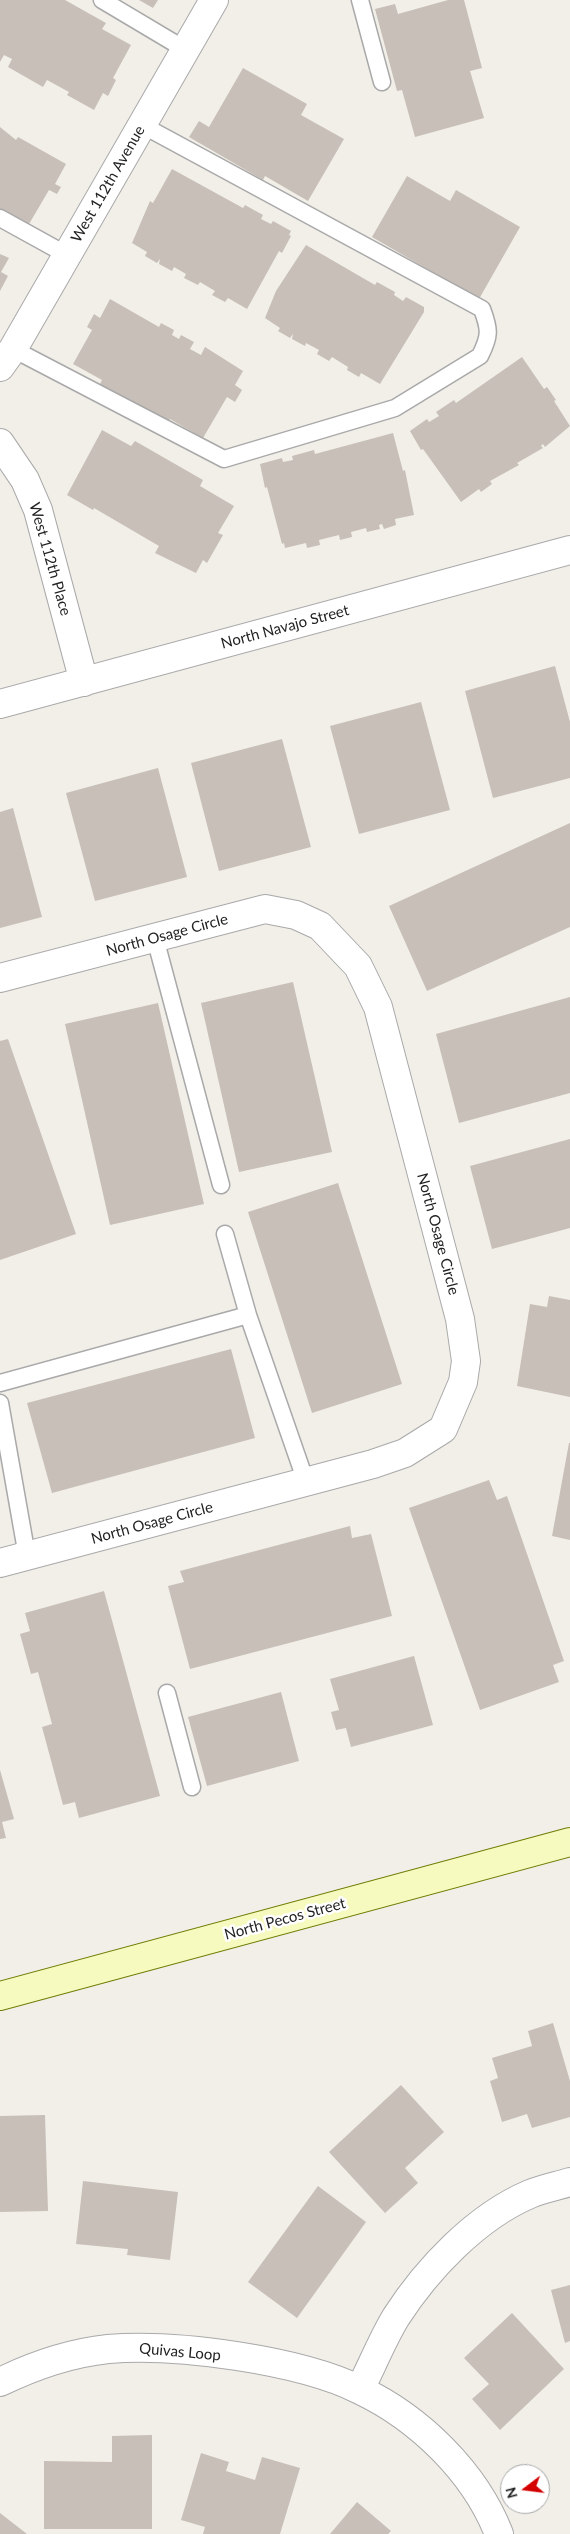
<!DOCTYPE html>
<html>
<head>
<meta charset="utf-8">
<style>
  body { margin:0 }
  #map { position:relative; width:570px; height:2534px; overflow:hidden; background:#f2efe9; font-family:Lato,sans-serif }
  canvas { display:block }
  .north { position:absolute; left:500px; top:2464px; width:50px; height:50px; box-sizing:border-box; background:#fff; border:1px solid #a7a7a7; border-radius:50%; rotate:255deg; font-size:14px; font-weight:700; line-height:20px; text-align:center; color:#222 }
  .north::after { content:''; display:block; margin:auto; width:18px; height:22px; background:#d40000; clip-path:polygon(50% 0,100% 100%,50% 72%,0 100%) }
</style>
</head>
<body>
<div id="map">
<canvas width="570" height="2534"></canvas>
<div class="north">N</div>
</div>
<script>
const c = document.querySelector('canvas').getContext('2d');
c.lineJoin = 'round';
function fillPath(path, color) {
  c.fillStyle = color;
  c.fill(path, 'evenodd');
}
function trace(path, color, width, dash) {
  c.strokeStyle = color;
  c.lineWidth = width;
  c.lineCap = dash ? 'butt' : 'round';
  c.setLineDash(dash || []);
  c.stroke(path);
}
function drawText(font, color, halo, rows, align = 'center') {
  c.font = font + ' Lato,sans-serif';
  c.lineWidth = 5;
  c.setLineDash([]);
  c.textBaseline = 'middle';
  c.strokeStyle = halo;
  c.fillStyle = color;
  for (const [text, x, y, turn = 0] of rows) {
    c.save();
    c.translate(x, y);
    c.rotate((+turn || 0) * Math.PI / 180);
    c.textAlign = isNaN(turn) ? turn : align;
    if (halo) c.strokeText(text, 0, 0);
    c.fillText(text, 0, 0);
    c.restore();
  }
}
fillPath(new Path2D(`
  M0,0H65L106,23L102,29L131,45L113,78L116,80L108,96L103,93L94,110L67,95L69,92L47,80L43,87L8,67L12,59L4,55L0,62Z
  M139,0H158L153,8Z
  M448,0H464L482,68L470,71L484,118L415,137L402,90L397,91L375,9L395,4L398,14Z
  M243,68L307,104L301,115L344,139L308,201L265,176L263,180L189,137L199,121L209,127Z
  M0,127L16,140L18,137L66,164L55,184L61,187L57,194L49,190L29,224L2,209L0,212Z
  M172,169L243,208L245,205L263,215L261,219L271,224L273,221L291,231L289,235L291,236L282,253L279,251L247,309L228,298L225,302L212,295L215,291L200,282L198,285L184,278L186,274L174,267L172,271L159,264L160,259L157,263L145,256L147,252L132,243L150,201L153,203Z
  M407,176L450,201L456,190L520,227L479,299L372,237Z
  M306,245L375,285L377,282L395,292L394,295L403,301L406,297L424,307V312L380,384L361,373L359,377L347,370L348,367L332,357L329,361L317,354L319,350L306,343L305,346L292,339L293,334L290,338L278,331L280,328L265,318L276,291Z
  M0,254L9,258L1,272L8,276L0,291Z
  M110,299L159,327L161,323L174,330L172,335L179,339L181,335L194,342L190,349L201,355L205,347L243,371L235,385L242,390L235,402L227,397L203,438L170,419L166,425L99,386L102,380L73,364L92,330L87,327L94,314L100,318Z
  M522,357L544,389L547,387L556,400L554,401L570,426L545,447L543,444L541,446L543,448L517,463L519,465L490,481L492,484L481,492L479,489L461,502L423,449L421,450L410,431L427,419L429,422L439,416L436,412L454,400L456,403Z
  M102,430L131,446L135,441L203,480L200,486L234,506L218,533L223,535L207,563L203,560L196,573L155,553L159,546L94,508L93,510L67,495Z
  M393,433L403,471L405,470L414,515L395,519L396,525L384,529L382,524L379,525L380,529L367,532L366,528L351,532L352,537L340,540L339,535L319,540L320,545L307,548L306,543L285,548L284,543L282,544L267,487L265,488L260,464L282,458L283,462L293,460L292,456L314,450L315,454Z
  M555,666L570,722V778L493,798L465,691Z
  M421,702L450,810L359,834L330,726Z
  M282,739L311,847L219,871L191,763Z
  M158,768L187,877L95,901L66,793Z
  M13,808L42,917L0,928V812Z
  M570,823V927L427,991L389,906Z
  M293,982L332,1152L239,1172L201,1003Z
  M570,997V1093L459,1123L436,1034Z
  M158,1003L204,1204L110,1225L65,1024Z
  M8,1039L76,1234L0,1260V1041Z
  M570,1139V1228L492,1249L470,1166Z
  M338,1183L402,1384L312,1413L248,1212Z
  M549,1296L570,1300V1397L517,1386L530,1304L547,1307Z
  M231,1349L255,1438L52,1493L27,1403Z
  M569,1443H570V1540L552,1536Z
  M489,1480L497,1500L507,1496L564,1661L553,1665L559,1682L480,1710L409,1508Z
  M350,1526L352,1538L371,1534L392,1616L190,1669L168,1586L184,1582L180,1571Z
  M104,1591L160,1796L79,1818L75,1802L63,1805L42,1727L52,1724L38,1672L31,1674L20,1634L30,1631L25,1613Z
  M414,1656L433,1725L351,1747L346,1728L336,1730L331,1712L339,1710L330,1679Z
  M281,1692L299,1761L207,1786L188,1717Z
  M0,1770L14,1819L2,1822L6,1838L0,1839Z
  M553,2023L570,2081V2117L532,2128L527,2114L502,2122L490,2081L498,2078L492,2058L532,2046L528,2031Z
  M401,2085L444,2132L405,2168L418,2183L385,2213L329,2152Z
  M45,2115L48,2211L0,2212V2116Z
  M83,2181L178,2192L170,2260L127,2255L128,2249L76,2244Z
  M318,2186L366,2222L297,2318L248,2282Z
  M570,2285V2341L565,2343L551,2290Z
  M512,2313L564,2369L500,2430L472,2399L489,2384L464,2358Z
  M152,2435V2529H44V2461L112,2462V2436Z
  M201,2453L229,2462L226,2471L255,2480L262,2457L300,2468L280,2534H203L205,2527L181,2520Z
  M357,2502L391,2531L388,2534H330Z
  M0,2513L27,2534H0Z`), '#c7bfb8');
const lane = new Path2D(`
  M102,0L186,50
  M360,0L382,82
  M0,218L67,255
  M13,349L224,459L395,408L480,356C490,336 490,330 482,309L142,125
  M155,938L221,1185
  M225,1234L248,1315
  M0,1383L248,1315L306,1482
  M0,1403L27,1556
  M167,1693L192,1787`);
const street = new Path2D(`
  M0,367L13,349L214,0
  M0,443L25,480L38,510L84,682
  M0,704L570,550
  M0,978L265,909L296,915L320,926L358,966L378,1007L460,1319L466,1361L463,1382L443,1429L405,1453L373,1464L0,1563
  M0,2382C33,2366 71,2353 108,2349C175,2343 300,2360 360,2390C419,2418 475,2472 499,2534
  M360,2389C372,2366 382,2340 396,2317C427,2269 476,2217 530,2194C542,2189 557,2186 570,2182`);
const secondary = new Path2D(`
  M0,1996L570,1842`);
trace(lane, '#a9a9a9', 19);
trace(street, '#a9a9a9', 30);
trace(secondary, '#707d05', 30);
trace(lane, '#fff', 16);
trace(street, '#fff', 28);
trace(secondary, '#f7fabf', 28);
drawText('15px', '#222', '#fff', [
  ["West 112th Avenue",108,184,-60],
  ["West 112th Place",50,559,74],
  ["North Navajo Street",285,627,-15],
  ["North Osage Circle",167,935,-15],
  ["North Osage Circle",438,1234,75],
  ["North Osage Circle",152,1523,-15],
  ["North Pecos Street",285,1919,-15],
  ["Quivas Loop",180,2352,5]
]);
</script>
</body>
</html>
